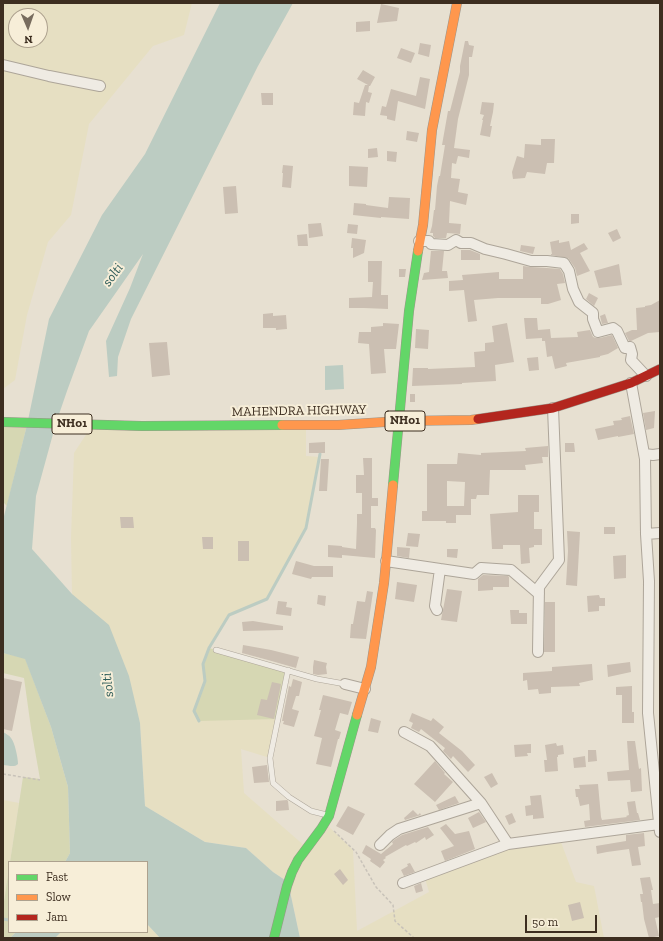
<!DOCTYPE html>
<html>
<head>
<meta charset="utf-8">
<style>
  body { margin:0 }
  #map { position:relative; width:663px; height:941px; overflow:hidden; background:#e7e0d1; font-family:"Zilla Slab",serif }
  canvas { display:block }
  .frame { position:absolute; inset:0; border:4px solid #3d2e20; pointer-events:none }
  .legend { position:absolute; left:8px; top:861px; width:140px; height:72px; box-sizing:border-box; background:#f7eed8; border:1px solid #ada18e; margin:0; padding:5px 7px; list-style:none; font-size:12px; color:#3d2e20 }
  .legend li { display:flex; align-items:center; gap:8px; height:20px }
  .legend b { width:20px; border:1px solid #ada18e }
  .north { position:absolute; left:8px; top:8px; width:40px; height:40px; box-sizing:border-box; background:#f7eed8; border:1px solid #ada18e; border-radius:50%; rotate:178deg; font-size:11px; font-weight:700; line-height:16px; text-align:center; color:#3d2e20 }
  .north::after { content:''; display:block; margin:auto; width:14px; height:18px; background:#786c5e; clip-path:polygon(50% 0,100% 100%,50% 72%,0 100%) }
  .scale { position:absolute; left:525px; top:915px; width:72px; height:18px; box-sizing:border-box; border:2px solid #3d2e20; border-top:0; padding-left:5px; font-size:12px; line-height:14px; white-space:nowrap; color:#3d2e20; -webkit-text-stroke:3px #f7eed8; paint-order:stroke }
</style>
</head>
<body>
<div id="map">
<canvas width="663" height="941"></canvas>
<div class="frame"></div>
<ul class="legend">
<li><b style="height:5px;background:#63d668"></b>Fast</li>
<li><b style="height:5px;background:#ff974d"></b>Slow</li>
<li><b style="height:5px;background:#b3261e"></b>Jam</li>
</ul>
<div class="north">N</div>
<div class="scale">50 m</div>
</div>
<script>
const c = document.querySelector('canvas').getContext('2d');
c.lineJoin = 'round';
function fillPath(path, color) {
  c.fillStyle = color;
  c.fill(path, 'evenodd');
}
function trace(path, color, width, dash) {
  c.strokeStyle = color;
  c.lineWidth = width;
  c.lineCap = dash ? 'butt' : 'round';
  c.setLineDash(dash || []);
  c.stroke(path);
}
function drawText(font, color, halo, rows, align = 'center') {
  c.font = font + ' "Zilla Slab",serif';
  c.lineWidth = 4;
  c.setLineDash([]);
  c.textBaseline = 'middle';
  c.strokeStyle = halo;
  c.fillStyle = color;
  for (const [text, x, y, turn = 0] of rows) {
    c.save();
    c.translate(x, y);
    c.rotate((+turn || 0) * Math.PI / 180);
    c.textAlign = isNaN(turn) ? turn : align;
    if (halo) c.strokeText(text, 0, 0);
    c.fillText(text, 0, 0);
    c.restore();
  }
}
fillPath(new Path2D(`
  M3,3H192L184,35L153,46L89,124L71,215L48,242L27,315L15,380L3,389ZM16,16H40V40H16Z
  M93,424L306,425V456L320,457L306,528L267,599L229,615L209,647L203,664L205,681L194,711L277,719L270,758L241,749L244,793L307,848L325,823L353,850L357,931L429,892L424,875L508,844L559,837L576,882L594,886L604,938H300L288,882L273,872L246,848L205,842L145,806L140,723L72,594L71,538L74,453Z
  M3,800L19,803L10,862H9V868L3,908Z
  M147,924L160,938H55L61,932H147Z`), '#e6dfc2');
fillPath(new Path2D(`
  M3,424L27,425L7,506L3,502Z
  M209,648L288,670L277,719L199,721L194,711L204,681L203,664Z
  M3,653L25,658L51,727L68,787L70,853L65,862H10L23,777L40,779L31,728L24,678L3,673Z
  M9,868V932H16L10,938H3V908Z`), '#d6d7b3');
fillPath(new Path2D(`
  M220,3H293L258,66L131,319L118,357L117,376L109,377L106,341L130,288L143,254L89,331L67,391L56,423L36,496L32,549L72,594L109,625L129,676L140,723L145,806L205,842L246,848L273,872L288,882L300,938H160L147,924V862H65L70,853L68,787L51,727L25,659L3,653V520L27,425L49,319L102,215L145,154Z
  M343,365L344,389L325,390V366Z
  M3,732C6,734 9,735 11,738C15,743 18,758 18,764C14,768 8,765 3,765Z
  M16,932H61L55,938H10Z`), '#bcccc2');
trace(new Path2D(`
  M199,721L194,711L205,681L203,664L209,648L229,615L267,599L306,528L320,454
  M3,919L9,920`), '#bcccc2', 3);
fillPath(new Path2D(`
  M381,4L399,8L397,21L377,23Z
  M370,21V31L356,32V22Z
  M465,41H468L469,45L474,46L472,57H469V75L458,119L454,148L470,150L469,158L458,156L456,164L452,163L451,178L460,179L458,192L468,194L466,205L450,201L449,223L461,224L460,234L447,233L446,238H435L433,236V233H430L432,226L434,210H435L437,186L439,176H440L445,145H442L448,111H450L460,72V66Z
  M420,43L431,45L429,57L418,54Z
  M401,48L415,53L411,63L397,58Z
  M363,70L375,77L370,86H369L368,92L372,93L369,103L366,102L365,116L353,115L354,102L359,103L365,85H368L357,79Z
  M420,77L430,79L425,109L398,101L395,121L387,119V116L380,115L382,106L386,107L391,89L416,96Z
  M261,93H273V105H262Z
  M482,102L494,103L493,112L490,126H492L490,137L480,135L483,120H482L484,115L480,114Z
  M407,131L419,133L417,142L406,140Z
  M541,139H555L554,163H547L545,174L527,172L525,178L513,179L512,172L517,156L524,158L525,144L541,145Z
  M377,148L378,157L368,158V149Z
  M387,151L397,152L396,162L387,161Z
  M283,165L293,166L291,188L282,187L283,173H282Z
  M349,166L368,167L367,187L349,186Z
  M236,186L238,213L225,214L223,187Z
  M389,197L410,198L409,219L381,217V218L353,215L354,203L366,204V205L388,208Z
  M571,214H579V223L571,224Z
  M321,223L323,236L309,238L308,224Z
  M348,224L358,225L357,234L347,233Z
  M617,229L621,238L613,242L608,233Z
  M307,234L308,246H298L297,235Z
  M352,238L366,240L364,253L353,258V248H351Z
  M559,240V243L569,241L571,250L584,243L588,249L580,253L590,271L577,276L575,268L568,258L551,255V254H552L550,242Z
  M521,245L535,247L533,254L520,251Z
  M461,250H470L480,254V260H461Z
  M431,251H444L442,271H447L448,278L422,280L424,273L429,272Z
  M368,261H382L381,295H388V309L364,308H349V298L372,297L373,282H368Z
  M619,264L622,285L599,288L594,271Z
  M523,266L531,267L547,268L560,269L563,274L565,283L557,284L561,300L548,304H541V298H498L474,300L477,321L468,322L464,290L449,291V281L463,280L462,275L499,272V279H523Z
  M399,269H406L405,277H399Z
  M589,293L598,298L594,306L586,299Z
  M660,300V332L648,333L631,341H629L625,333L632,330H637L636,308L645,307V306L651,305Z
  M273,313V316L286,315L287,329L276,330V328H263V314Z
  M605,314L608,323L602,324L600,316Z
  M524,318H537L538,330L550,329L551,338L578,337L577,332L590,330L593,337L596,338H600L612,335L618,348L608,354L600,356V357L566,363L567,366L555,369L552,356L547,357L545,341H542V338L526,339Z
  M383,323L399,324L396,349H384L386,373L371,374L369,344L358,343L359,332H371V327L383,326Z
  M507,323L514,362L495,365L496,381L462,383V384L412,386L413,368H428V369L475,367L474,352L485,351V343L494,342L492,326Z
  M416,329L429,330L428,349L415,348Z
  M167,342L170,375L152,377L149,343Z
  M538,357L539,370L529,371L527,358Z
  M410,394H415V402H410Z
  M655,411L654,428L646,430L643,413Z
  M630,416L634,434L618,437V436L598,440L595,429L614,425L613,421L622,420L621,418Z
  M325,442V453H309V443Z
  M565,443H574L575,452H565Z
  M548,446V457H542L543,463L525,465L526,470H490L489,495H477L476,499H471V515H456V523H446V521H422V511H427V464H457L458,453L481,455V453L526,451L525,448ZM447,481L465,482L464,506H447Z
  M363,458H372V498H378V506H371V528H375L376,530L375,558L342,555V558L328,557V545L342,546V547L356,549L357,523V514H362V493H356V475H364Z
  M321,459H329L327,491H319Z
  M518,495H539V512H534V529H542V545H534V547L529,548L530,563L521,564L520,545H503V549H492L490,514L518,512Z
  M120,517H133L134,528H121Z
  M604,527H615V534H604Z
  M567,531L580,532L577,586L566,585L568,551Z
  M408,533L420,534L418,547L406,546Z
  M202,537H213V549H203Z
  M238,541H249V561H238Z
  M397,547L410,548L409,558L397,556Z
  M447,549H458L457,558L447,557Z
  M626,555V578L614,579L613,556Z
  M296,561L314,566H333V577H312L311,579L292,574Z
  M483,575L508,576L509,577V587H493V590L478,591V579Z
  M397,582L417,585L414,602L395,599Z
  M447,589L462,591L457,622L441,620Z
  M367,591L373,592L366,639L350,638L351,624H353L357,601L365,602Z
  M318,595L326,596L325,606L317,604Z
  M599,595L600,598H605V606H599V611L588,612L587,596Z
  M278,601L287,602L286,607L292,608L291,616L276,614Z
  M545,602H555V652H544Z
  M510,610H519V613H527V624H511Z
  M253,621L283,626V630L243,631L242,622Z
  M243,645L271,650L299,657L296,668L268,660L242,653Z
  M314,660L327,663L326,667L327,674L318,675L313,674V667Z
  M630,662L631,672L608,677L607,665Z
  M592,664L593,680L579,683L580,686L551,687V693L539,694L538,689L528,690L527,680L523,681V673L552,671V667Z
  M3,678L22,682L12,731L3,729Z
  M293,679L302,682L299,696H296L292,709L299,711L294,727L283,724L284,721H282L289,686L291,687Z
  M272,682L281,684L274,719L257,715L261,699L267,700Z
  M632,686V712H634V723H622V695H616V687Z
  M323,695L352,702L348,715L340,713L335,730L341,732L339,739H338L331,767L316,764L322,738L314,736L321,710H319Z
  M412,713L431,721L433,718L444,727L439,733L462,751L475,765L468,772L453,756L451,759L443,751L445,748L421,729L419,732L411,728L413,723L409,721Z
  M371,718L381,721L378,733L368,731Z
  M627,741H635L639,769L641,768L642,791L631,792L630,780L608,781L607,772L629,770Z
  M556,743L557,746L563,745L564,754L558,755V757H557L558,771L545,772L544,760H547L545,745Z
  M531,744V753H527L528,756L515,757L514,745Z
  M588,750H596L597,761L588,762Z
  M585,756L586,767L574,768L573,758Z
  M435,761L445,773L444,774L453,782L435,802L414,784Z
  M267,765L269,782L254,783L252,767Z
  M492,773L498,784L491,788L484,777Z
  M598,784L601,817L602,820L627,817L626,816L629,815L627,802L635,801L637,813H638L640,820L585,827L584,821L590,820L589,804L580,806L578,797H576L575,789H580L579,785Z
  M541,795L544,818L533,819V815L526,816L525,806L531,805L530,796Z
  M455,796L459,803L439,810L436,805Z
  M287,800L288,801L289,810L276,811V801Z
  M348,806L365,814L353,835L336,826Z
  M413,810L418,815L420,813L421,815L405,820L404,818Z
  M479,812L486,822L473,828L468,818Z
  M512,813L516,822L509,825L505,816Z
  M446,824L455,834L469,831L475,849L445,861L441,851L454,846L440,828Z
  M428,827L434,835L426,840L425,837L416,843L415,842L407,846L406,845L385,857L386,858L383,860L385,862L380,868L370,861L371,859L362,853L366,845L381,854L393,844L392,842L394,840L402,835Z
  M644,833L645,846L638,847L641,865L632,866L629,849L607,852L597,854L596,846L626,841V835Z
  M410,863L415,872L404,876L401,870L408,866L407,864Z
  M340,869L348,880L343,885L334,874Z
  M650,877L653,890H651L653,904L660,903V917L655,918L659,936L649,938L644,919L642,902H641L640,894H643L640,878Z
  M421,883L423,891L416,893L414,886Z
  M580,902L584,918L572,921L568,905Z`), '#cbbfb2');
const lane = new Path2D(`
  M216,650L317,679L345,684
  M288,670L270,758L273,783L289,797L311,811L327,815`);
const street = new Path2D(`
  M3,65L49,76L100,86
  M419,241H429L431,244L448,245L456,240L461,243H471L485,249L506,254L531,261H547L564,263L569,271L573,289L579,302L593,313V319L598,332L613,328L617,331L625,348L630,347L632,354L631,360L646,376
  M631,383L645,459L646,534L649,581L648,713L660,832
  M644,454L653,455L660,454
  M646,534L660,533
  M386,561L440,569L435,606L437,610
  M440,569L474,574L481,568L511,570L539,594
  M538,652L539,587L559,560L553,408
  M345,684L365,689
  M404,732L430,746L481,803L508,844L659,824
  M380,845L390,835L399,829L481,803
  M403,883L508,844`);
const fast = new Path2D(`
  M3,422L142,426L282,425
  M393,485L409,311L418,251
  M274,938L287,886L292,872L298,860L321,829L329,816L357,715`);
const slow = new Path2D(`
  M418,251L423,225L432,130L457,3
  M282,425H338L400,421L471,420L478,419
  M357,715L371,667L384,583L393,485`);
const jam = new Path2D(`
  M478,419L553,408L631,383L660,369`);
trace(lane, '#ada599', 6);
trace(street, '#ada599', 12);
trace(fast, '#9c958a', 10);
trace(slow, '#9c958a', 10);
trace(jam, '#9c958a', 10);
trace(new Path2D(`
  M3,774L40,780
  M334,831L356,852L376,887L393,905L395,921L414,938`), '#c8c2b9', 1.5, [3, 2]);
trace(lane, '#efebe3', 5);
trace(street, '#efebe3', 10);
trace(fast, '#63d668', 9);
trace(slow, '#ff974d', 9);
trace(jam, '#b3261e', 9);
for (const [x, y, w] of [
  [405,421,40],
  [72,424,40]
]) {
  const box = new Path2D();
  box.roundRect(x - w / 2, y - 10, w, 20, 3);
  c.fillStyle = '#f7eed8';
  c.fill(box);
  trace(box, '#3d2e20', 1);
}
drawText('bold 12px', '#3d2e20', null, [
  ["NH01",405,421],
  ["NH01",72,424]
]);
drawText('13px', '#3d2e20', '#f7eed8', [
  ["MAHENDRA HIGHWAY",299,411,-1]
]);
drawText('italic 14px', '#2f5d5a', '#f7eed8', [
  ["solti",113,275,-54],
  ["solti",108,685,-96]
]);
</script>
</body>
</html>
